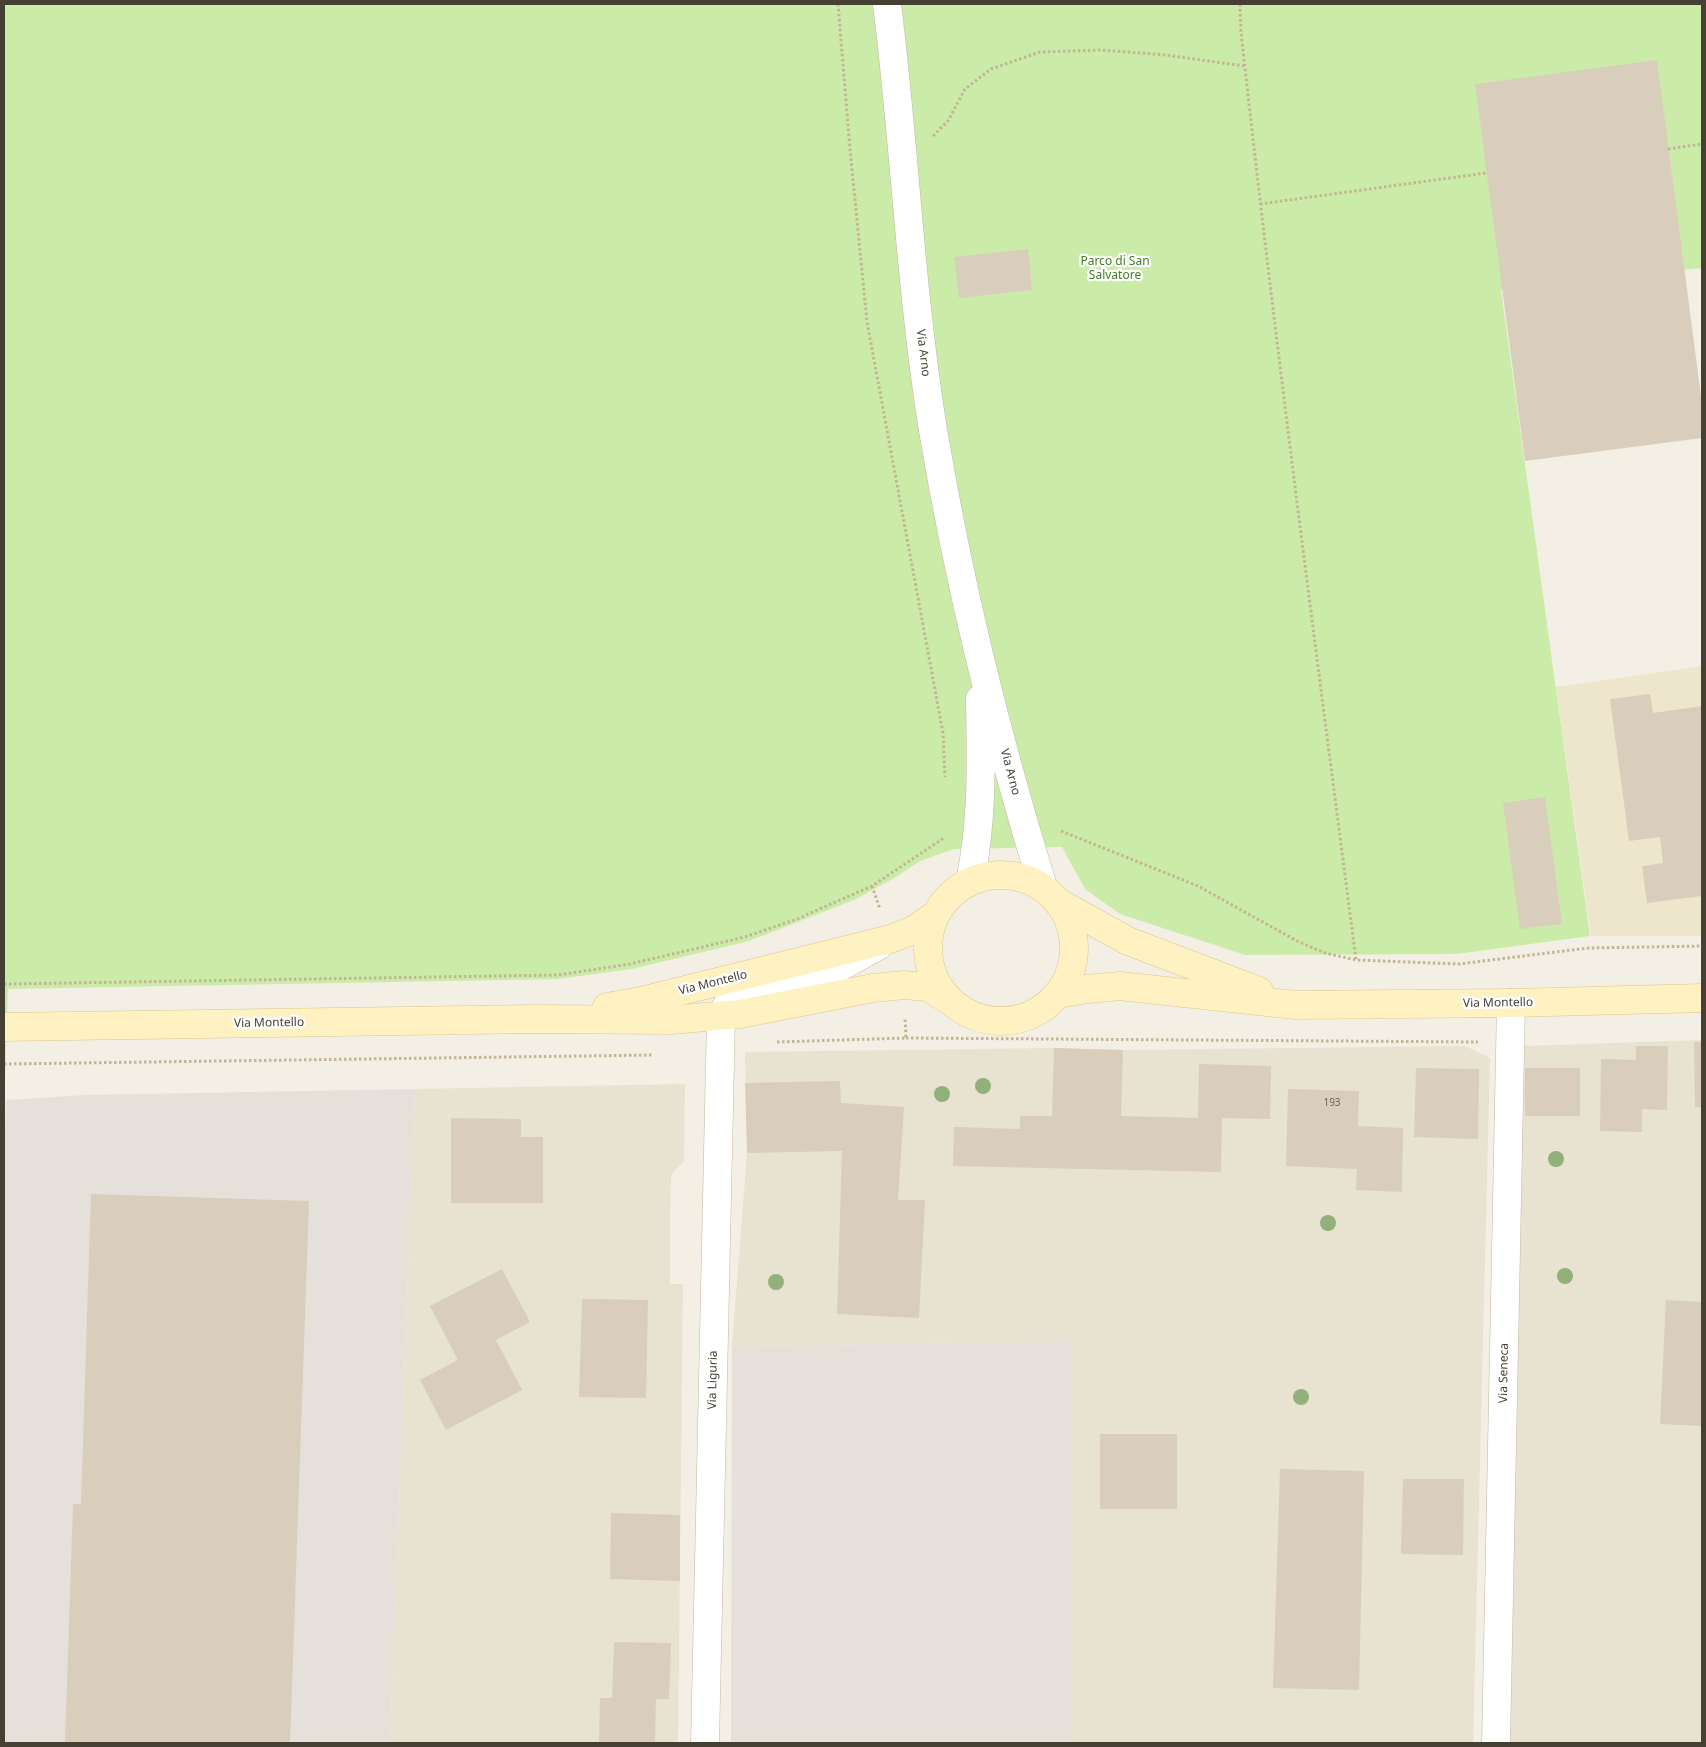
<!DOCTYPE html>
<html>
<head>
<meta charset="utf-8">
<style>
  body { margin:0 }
  #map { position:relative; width:1706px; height:1747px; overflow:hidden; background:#f4efe4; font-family:"Noto Sans",sans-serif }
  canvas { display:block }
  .frame { position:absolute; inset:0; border:5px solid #463f33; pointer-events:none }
</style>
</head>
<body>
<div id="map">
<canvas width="1706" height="1747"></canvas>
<div class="frame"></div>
</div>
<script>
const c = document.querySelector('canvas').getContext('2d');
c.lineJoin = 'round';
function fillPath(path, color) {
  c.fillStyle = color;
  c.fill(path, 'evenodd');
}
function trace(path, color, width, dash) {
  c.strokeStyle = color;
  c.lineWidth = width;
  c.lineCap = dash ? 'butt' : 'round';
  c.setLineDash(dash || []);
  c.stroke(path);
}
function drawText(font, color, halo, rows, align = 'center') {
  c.font = font + ' "Noto Sans",sans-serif';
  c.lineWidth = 4.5;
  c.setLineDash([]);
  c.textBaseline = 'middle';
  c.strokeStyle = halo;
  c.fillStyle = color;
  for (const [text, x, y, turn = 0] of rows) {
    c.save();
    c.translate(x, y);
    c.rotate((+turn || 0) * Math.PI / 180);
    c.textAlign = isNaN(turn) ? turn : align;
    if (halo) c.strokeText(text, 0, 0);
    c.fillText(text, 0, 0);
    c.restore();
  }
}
fillPath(new Path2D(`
  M1702,1040V1743H1506L1522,1046Z
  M1465,1046L1490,1058L1473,1743H1072V1342L732,1346L747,1153L745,1052L1054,1048L1123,1050Z
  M685,1084L684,1161L671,1175L670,1212V1284H683L678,1743H390L415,1089Z`), '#e8e2d1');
fillPath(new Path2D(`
  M415,1089L390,1743H4V1177L6,1100L86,1095Z
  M1072,1342V1743H731L732,1346Z`), '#e5e0d9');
fillPath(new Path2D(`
  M1702,666V936H1591L1556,687Z`), '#eee6cc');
fillPath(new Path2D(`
  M4,4H1702V268L1501,290L1590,936L1457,954L1245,955L1120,914L1085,889L1062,847L954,849L920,861L896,877L854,900L749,941L632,969L558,979L8,989L4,1107Z`), '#cbeca8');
fillPath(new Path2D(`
  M1657,60L1702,404V438L1525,461L1475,84Z
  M1028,249L1032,290L959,298L954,257Z
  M1650,694L1653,713L1702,706V896L1647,903L1642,866L1663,863L1660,837L1629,841L1610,699Z
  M1545,797L1562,924L1520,929L1503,803Z
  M1694,1042H1702V1107H1695Z
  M1636,1046H1668L1667,1110L1642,1109V1132L1600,1131L1601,1059L1636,1060Z
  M1054,1048L1123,1050L1121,1116L1198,1118L1199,1064L1271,1066L1270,1119L1222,1118L1221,1172L953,1166L954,1127L1020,1129V1116H1052Z
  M1416,1068L1479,1069L1478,1139L1414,1137Z
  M1525,1068H1580V1116H1525Z
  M840,1081L841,1103L904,1107L898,1200H925L919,1318L837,1314L842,1151L747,1153L745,1083Z
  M1288,1089L1359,1091L1358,1126L1403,1128L1402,1192L1356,1190L1357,1169L1286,1166Z
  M451,1118L521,1119V1137H543V1203H451Z
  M91,1194L309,1201L290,1743H65L73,1504H81Z
  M502,1269L530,1322L496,1340L522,1390L446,1430L420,1380L458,1360L430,1306Z
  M582,1299L648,1300L646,1398L579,1397Z
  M1666,1300L1702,1302V1426L1660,1424Z
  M1100,1434H1177V1509H1100Z
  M1280,1469L1364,1471L1359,1690L1273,1688Z
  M1403,1479H1464L1463,1555L1401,1554Z
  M611,1513L680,1515V1581L610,1579Z
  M614,1642L671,1643L669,1699H656L655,1743H599L600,1698H612Z`), '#d9cebb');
const street = new Path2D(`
  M887,4C905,146 910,289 933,430C959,585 997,738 1043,887
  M970,881C983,821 981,760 980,699
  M705,1743L721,1016L730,1000L756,991L820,978L878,946
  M1496,1743L1511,1003`);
const secondary = new Path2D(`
  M928 948a73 73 0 1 1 146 0a73 73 0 1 1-146 0Z
  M1061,904L1128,941L1259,991
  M1058,994L1087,989L1120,986L1295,1005L1511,1003L1702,998
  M607,1007L641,1001L890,939L914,930L934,916
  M4,1027L534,1019L671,1020L740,1014L873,988L904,985L928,987L949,1000`);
trace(street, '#c0b8a5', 29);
trace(secondary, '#d8c78e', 29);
trace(new Path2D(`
  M838,4L850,149L867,322L943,733L945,777
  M1240,4L1241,32C1275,342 1316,651 1356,960
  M933,136L948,121L965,89L991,69L1040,52L1101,50L1166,55L1244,66
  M1668,149L1702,144
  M1260,204L1486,173
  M1061,831L1198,886L1297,941L1325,953L1356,960L1459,964L1588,948L1702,946
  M872,886L880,909
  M4,984L558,975L630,964L745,937L797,919L872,886L944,838
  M906,1038L1478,1042
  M777,1042L906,1038L905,1018
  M4,1064L653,1055`), '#c3b495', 3, [2.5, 2.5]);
trace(street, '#fff', 28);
trace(secondary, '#fff2c2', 28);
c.fillStyle = '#92b079';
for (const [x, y] of [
  [983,1086],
  [942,1094],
  [1556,1159],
  [1328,1223],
  [1565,1276],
  [776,1282],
  [1301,1397]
]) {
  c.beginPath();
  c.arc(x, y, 8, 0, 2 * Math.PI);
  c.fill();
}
drawText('10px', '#6b6355', null, [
  ["193",1332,1103]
]);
drawText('12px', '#417d21', '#fff', [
  ["Parco di San",1115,262],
  ["Salvatore",1115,276]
]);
drawText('12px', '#463f33', '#fff', [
  ["Via Arno",923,353,83],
  ["Via Arno",1010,772,75],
  ["Via Montello",713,983,-14],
  ["Via Montello",1498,1003,-1],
  ["Via Montello",269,1023,-1],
  ["Via Seneca",1504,1373,-89],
  ["Via Liguria",713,1380,-89]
]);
</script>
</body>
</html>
